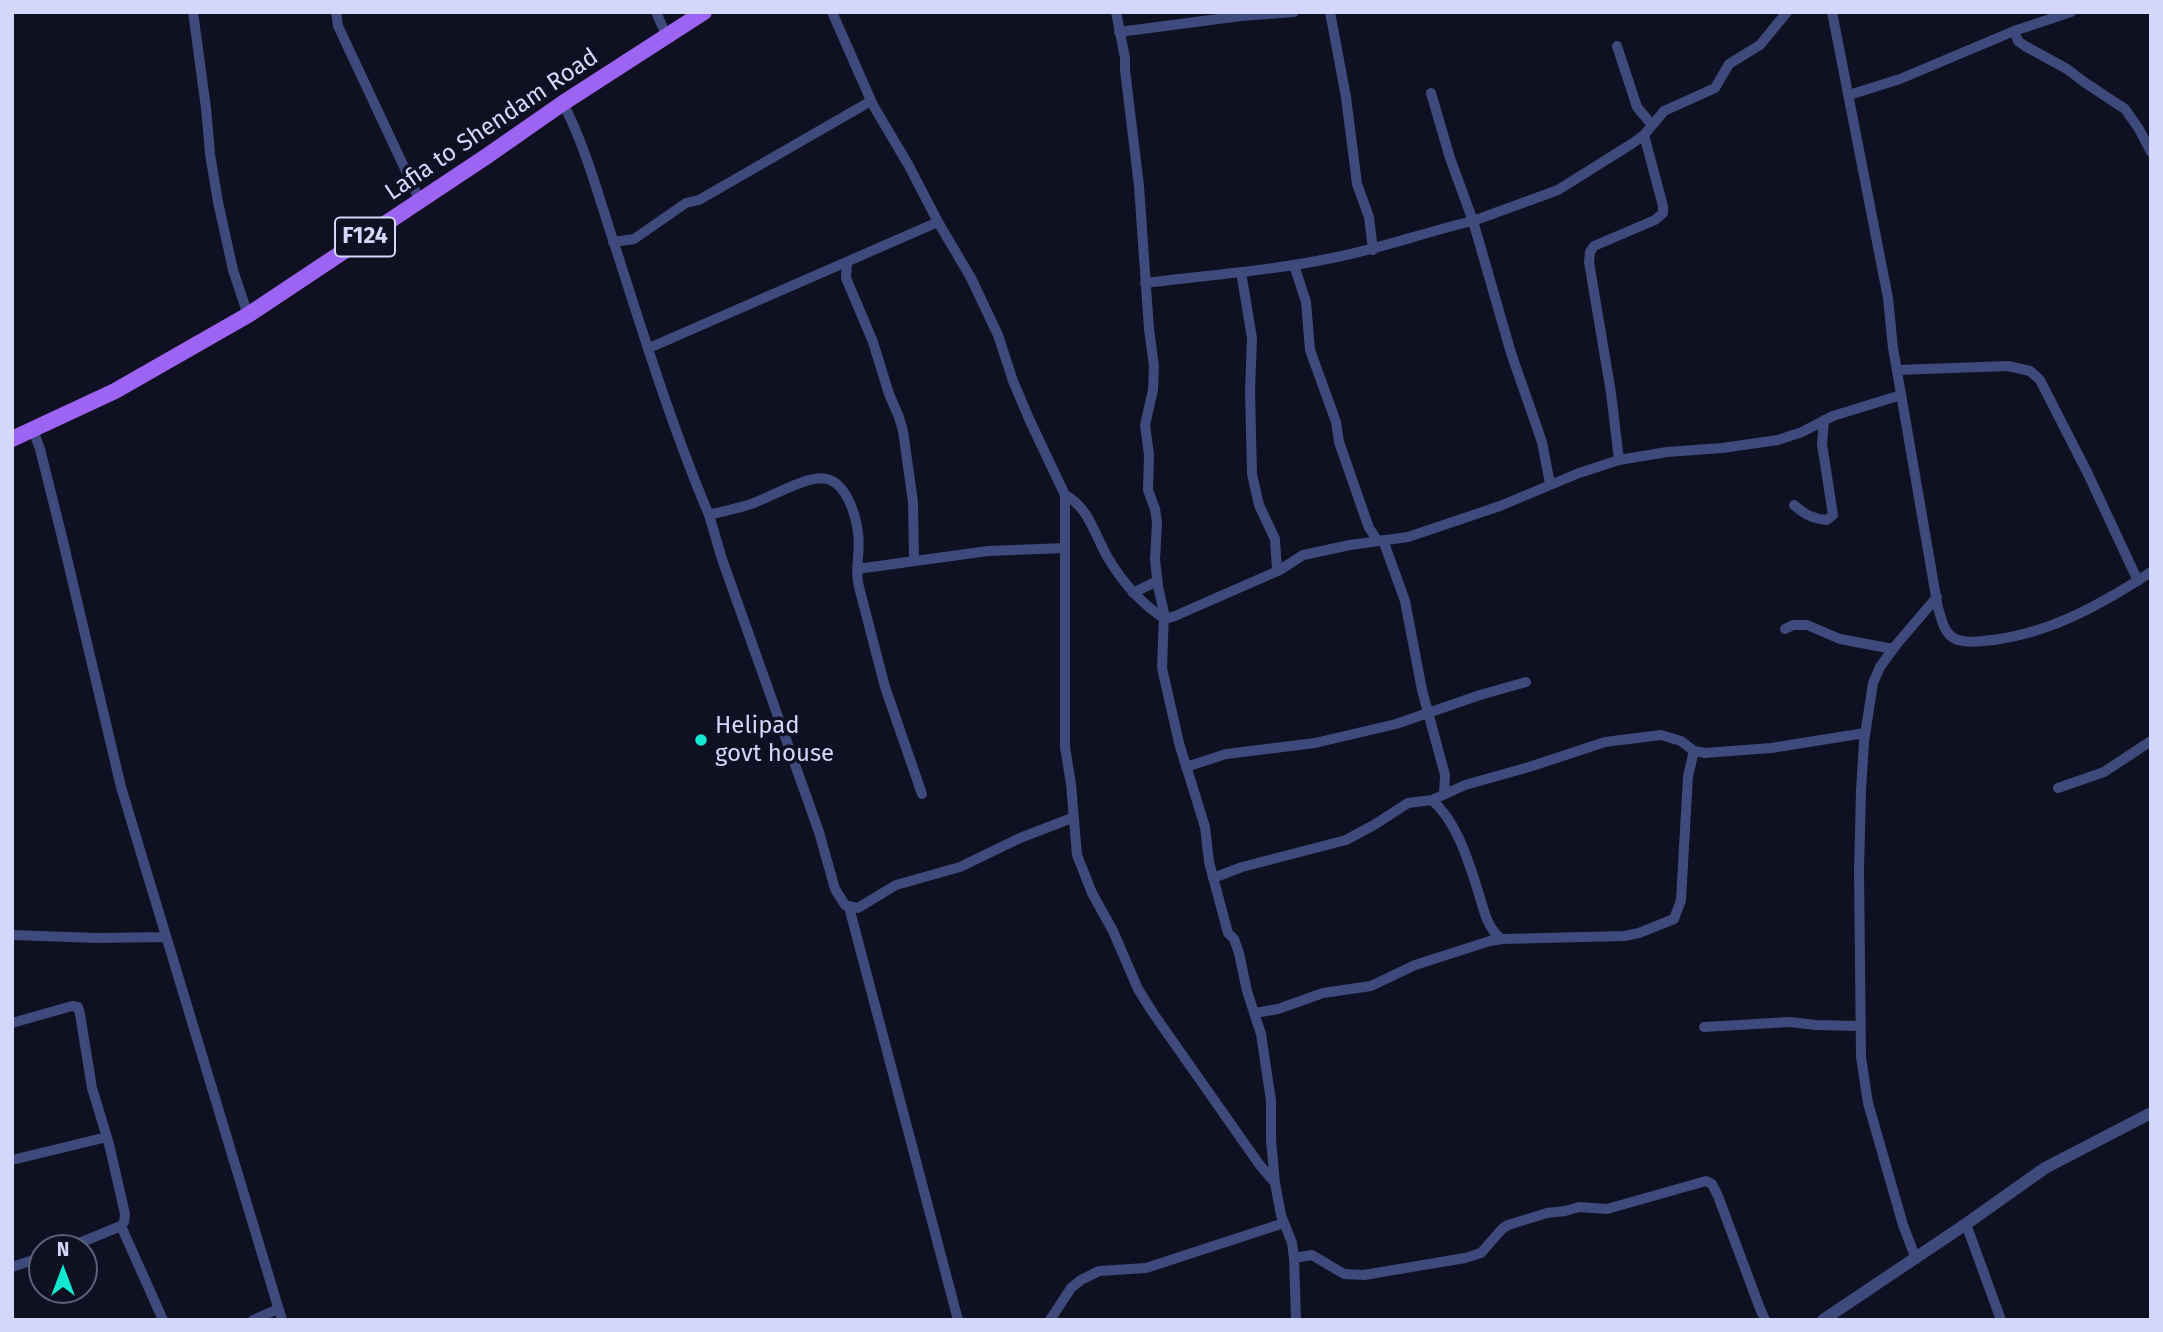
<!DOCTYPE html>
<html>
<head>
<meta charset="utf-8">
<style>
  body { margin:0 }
  #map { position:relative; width:2163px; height:1332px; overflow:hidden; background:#0f1021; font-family:"Fira Sans",sans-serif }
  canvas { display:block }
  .frame { position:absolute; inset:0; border:14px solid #d3d7fc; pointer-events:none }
  .north { position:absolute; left:28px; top:1234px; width:70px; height:70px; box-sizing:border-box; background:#0f1021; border:2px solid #5d6079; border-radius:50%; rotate:0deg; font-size:19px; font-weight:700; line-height:28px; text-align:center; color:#d3d7fc }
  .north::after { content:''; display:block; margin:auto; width:24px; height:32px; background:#12e8cf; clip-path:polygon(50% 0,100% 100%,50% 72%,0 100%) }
</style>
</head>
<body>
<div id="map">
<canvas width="2163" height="1332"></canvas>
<div class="frame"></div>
<div class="north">N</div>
</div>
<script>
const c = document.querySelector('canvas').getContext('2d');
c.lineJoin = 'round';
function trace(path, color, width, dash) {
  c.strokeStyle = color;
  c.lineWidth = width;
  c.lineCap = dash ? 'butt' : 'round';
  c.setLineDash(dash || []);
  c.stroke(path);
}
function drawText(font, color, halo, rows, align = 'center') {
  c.font = font + ' "Fira Sans",sans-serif';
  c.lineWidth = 7;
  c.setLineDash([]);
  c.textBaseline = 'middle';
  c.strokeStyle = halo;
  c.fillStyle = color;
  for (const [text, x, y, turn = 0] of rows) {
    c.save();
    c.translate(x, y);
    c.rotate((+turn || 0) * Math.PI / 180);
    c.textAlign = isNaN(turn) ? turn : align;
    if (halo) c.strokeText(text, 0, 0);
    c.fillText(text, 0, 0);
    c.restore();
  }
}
trace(new Path2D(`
  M193,12L206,108L210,154L218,202L233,270L248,315
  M336,12L338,26L420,201
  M656,12L667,37
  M832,12L873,105L909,166L938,222L971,278L998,335L1013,381L1030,421L1065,495V747L1071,784L1077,855L1092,893L1113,931L1138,989L1153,1013L1259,1164L1275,1183
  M1116,12L1125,58V70L1139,186L1149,329L1154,366L1153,390L1145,425L1149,455L1148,490L1155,509L1157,522L1155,560L1158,586L1164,613L1162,668L1179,743L1205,827L1209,862L1228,933L1234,939L1239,953L1247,991L1261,1034L1271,1101V1140L1275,1183L1281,1215L1292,1243L1294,1258L1296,1320
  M1330,12L1346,97L1357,184L1369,217L1373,250
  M1832,12L1888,298L1893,348L1938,608C1941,617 1943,630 1952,637C1960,643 1974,642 1983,641C2045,636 2099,606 2151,572
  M2014,31L2018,41L2025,46L2067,69L2084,82L2125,109L2139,129L2151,152
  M1119,32L1241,16L1294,12
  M1617,46L1637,107L1652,125
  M1431,93L1450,158L1473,221L1558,190L1633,143L1644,135L1664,111L1715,88L1729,64L1760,45L1787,12
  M1849,95L1900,79L2014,31L2071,12
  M563,103C586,148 598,195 614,243C643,333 672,428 709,515C723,511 737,509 751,504C770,498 808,474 827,479C847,484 856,516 858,533C861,551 854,569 859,587L885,687L922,794
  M1644,135L1663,206V213L1655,220L1594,246L1590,252L1589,262L1611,393L1619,460L1667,452L1722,448L1778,440L1802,432L1833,416L1901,395
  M613,242L634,239L686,203L699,200L871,101
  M847,263L846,278L873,342L889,394L899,417L903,431L913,502L914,561
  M1294,265L1306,302L1310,350L1336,422L1339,442L1369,528L1378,541
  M1241,272L1252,338L1250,391L1252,474L1259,505L1275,539L1277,571
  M1145,283C1208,275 1270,271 1332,258C1380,249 1425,232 1473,221L1511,353L1542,442L1550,484
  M649,348L938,222
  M1897,370L2008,366L2030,371L2040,380L2088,474L2138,581
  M33,430L40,449L62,537L121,787L282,1320
  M1065,495C1089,507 1095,536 1108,558C1123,583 1140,603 1165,619L1175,616L1280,570L1303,555L1350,545L1408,537L1500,506L1579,473L1619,460
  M1794,505C1804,514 1813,519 1827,520L1833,515L1822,444L1824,420
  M709,515L722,559L819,832L835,889L845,905L858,908L896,885L960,867L1020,838L1072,818
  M1383,540L1405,601L1422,690L1445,775L1444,794
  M857,569L988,551L1065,548
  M1133,593L1157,581
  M1785,629L1793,625H1807L1840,639L1893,649
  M1186,767L1226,754L1315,743L1396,724L1480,695L1526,682
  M2058,788L2104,772L2151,741
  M1432,800C1457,822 1468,860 1478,891C1484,910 1486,926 1501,939
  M1213,878L1242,867L1346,840L1374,825L1408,803L1432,800L1465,785L1529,767L1605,742L1661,735L1681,741L1694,751L1705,753L1771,748L1865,733
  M849,907L958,1320
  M12,935L97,938L166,937
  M1255,1013L1278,1009L1323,993L1371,986L1415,965L1490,941L1503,939L1624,936L1639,933L1674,919L1681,900L1688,776L1694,751
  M12,1023L72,1006L78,1007L80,1014L92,1088L109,1144L125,1214L124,1222L121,1226L67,1248
  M1704,1027L1790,1022L1816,1025L1860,1026
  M12,1160L107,1137
  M1966,1224L2001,1320
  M121,1226L163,1320
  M1294,1258L1312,1255L1344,1274L1364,1275L1465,1258L1481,1253L1502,1229L1508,1225L1547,1213L1565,1211L1579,1207L1607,1209L1706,1181L1712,1184L1718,1196L1759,1306L1765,1320
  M1916,1259L1903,1225L1868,1103L1861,1057L1859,870L1861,791L1864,742L1873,683L1880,667L1896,645L1937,597
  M12,1267L42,1257
  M253,1320L278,1309
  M1050,1320L1071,1288L1081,1280L1099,1271L1146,1268L1284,1223`), '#3e497c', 10);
trace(new Path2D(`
  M1823,1320L1966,1224L2045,1168L2151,1113`), '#3e497c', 12);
trace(new Path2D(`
  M12,439L115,391L248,315L487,156L563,103L704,12`), '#9d63f3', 16);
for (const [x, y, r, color] of [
  [701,740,7,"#12e8cf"]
]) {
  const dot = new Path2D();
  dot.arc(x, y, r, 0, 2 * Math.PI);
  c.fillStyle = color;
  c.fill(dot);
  trace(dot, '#0f1021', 2.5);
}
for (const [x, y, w] of [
  [365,237,60]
]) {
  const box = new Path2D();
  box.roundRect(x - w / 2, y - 19.5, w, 39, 5);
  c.fillStyle = '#0f1021';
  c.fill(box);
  trace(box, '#d3d7fc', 2);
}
drawText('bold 23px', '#d3d7fc', null, [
  ["F124",365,237]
]);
drawText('24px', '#d3d7fc', '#0f1021', [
  ["Lafia to Shendam Road",492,125,-34]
]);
drawText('24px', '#d3d7fc', '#0f1021', [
  ["Helipad",715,726],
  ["govt house",715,754]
], 'left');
</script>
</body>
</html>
